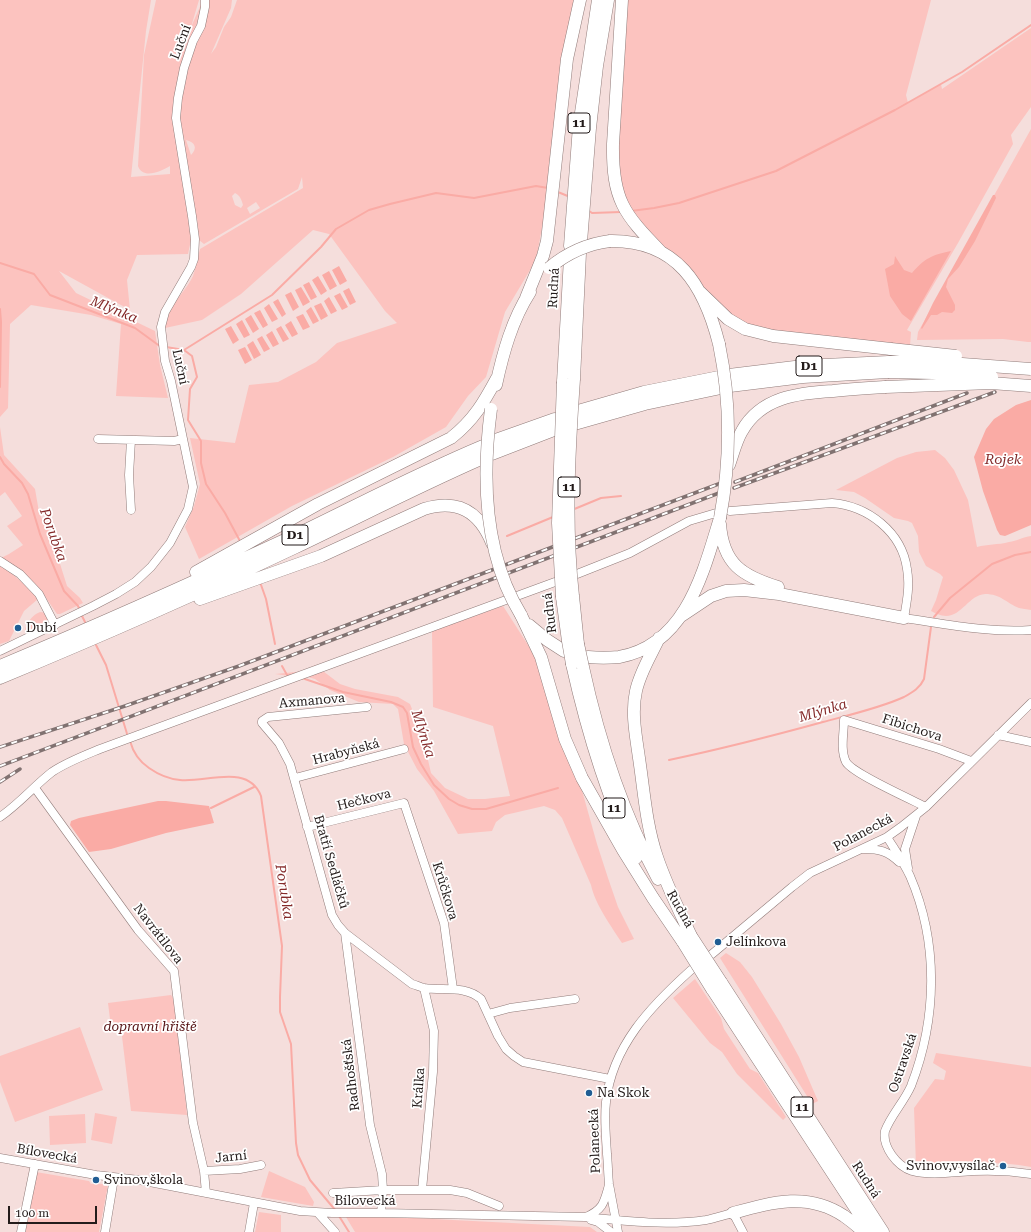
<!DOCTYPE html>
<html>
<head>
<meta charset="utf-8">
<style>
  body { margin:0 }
  #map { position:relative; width:1031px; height:1232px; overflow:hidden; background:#f5dedc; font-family:"Roboto Serif",serif }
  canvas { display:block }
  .scale { position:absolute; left:8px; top:1206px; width:89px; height:18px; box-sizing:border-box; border:2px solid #231b1a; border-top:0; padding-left:5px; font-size:12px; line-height:14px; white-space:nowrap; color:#231b1a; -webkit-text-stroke:3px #fff; paint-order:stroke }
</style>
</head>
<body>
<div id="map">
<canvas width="1031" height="1232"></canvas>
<div class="scale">100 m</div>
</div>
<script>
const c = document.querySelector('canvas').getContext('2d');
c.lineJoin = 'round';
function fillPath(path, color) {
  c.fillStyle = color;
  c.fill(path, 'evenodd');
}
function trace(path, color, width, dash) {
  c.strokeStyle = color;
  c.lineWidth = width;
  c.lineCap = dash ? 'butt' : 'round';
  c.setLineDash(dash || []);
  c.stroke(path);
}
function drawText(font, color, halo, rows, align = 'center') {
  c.font = font + ' "Roboto Serif",serif';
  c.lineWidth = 3.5;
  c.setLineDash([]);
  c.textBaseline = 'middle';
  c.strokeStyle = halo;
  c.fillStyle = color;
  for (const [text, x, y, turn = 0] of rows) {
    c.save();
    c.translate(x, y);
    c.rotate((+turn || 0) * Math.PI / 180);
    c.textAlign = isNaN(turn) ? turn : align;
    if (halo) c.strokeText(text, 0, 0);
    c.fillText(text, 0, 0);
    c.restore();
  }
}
fillPath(new Path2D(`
  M0,0H151L146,31L131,177L170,174V166C161,171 143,180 138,166L144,55L156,0H199L191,27L203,0H232L231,8L211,54L216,47L224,27L231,17L237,0H578L547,201L536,260L505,312L486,377L468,396L446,427L393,457L292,506L199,559L185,527L194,506L200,484L190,438L235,443L249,385L278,382L316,362L337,343L397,323L385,311L329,234L313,230L241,294L202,320L165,328C166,306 184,295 193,276C196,268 197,258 200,249L303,188L302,177L298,189L204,244L199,240L197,218L188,216L191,240L188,254L137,255L127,280L130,310L59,271L76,293L155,331L160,365L168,398L116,396L121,324L91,315L31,305L10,324L8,408L0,417ZM186,140C195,142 198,148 191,155ZM235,193C240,195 242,201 243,205L241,208L235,205L232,196ZM256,202L260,208L250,214L247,208Z
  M622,0H931L906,95L908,103L941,84L942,89L1031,28V107L1011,135L1013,144L958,243L907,330L911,332L910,346L745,329L670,259L616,190Z
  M1031,129V342H1028L1003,339L917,340L918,332Z
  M0,427L4,455L35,489L39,512L44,524L50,532L67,586L80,598L83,603L60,614H57L44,595L25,574L1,558L9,554L23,545L7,526L22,516L5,492L0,496Z
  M935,450L945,458L954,470L968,500L977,547C987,544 998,545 1009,542C1017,541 1023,537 1031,536V610C1027,609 1022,609 1019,608C1006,603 1001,594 985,594C969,595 962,616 946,616C941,616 935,613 931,611L936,600L943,577L940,574L926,566L919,552L918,536L912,523L908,521L894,518L865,498L854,492L836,490L897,458L916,452Z
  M0,564L23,583L38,599L24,611L9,641L0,644Z
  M503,606L537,659L581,787L597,844L608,878L618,907L634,939L622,943C611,926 595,904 591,885L562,818L555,810L544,806L505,815L496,822L492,831L458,834L434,791L417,769L404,744L398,709L393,704L359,702L330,690L315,679L300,675L290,676L275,674L306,671L315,665L340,684L355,689L398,697L410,704L422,734L431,773L445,788L468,799H485L510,796L493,726L433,707L432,631Z
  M41,612L45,613L48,619L46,624L27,634L25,633C24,626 33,613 41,612Z
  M726,953L740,962L752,977L781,1024L799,1057L818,1101L812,1104L720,958Z
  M695,979L721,1018L724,1029L750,1069L758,1073L786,1117L783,1120L737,1074L722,1052L710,1043L673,998Z
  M171,995L176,1003L187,1115L131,1111L121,1028L110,1019L108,1003Z
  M80,1027L103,1090L15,1122L0,1082V1056Z
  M936,1053L1031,1067V1167C993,1160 955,1164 916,1166L914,1108L935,1079L944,1080L946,1071L933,1063Z
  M95,1113L117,1117L112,1144L91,1140Z
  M85,1114L86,1143L50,1145L49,1116Z
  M269,1171L305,1187L314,1202L313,1206L261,1197Z
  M36,1172L89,1181L91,1184L96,1183L108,1185L99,1232H25Z
  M259,1212L281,1215V1232H255Z
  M346,1217L414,1218L590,1227L597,1232H355Z`), '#fcc3bf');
fillPath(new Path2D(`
  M993,195H995L996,198L975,241L959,267L948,279L946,287L955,305V310L952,313L942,312L937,315H931L922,329L921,328L933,303Z
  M951,251L911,321L902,314L890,296L885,269L894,264L895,256L904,270L912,273C925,258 932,255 951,251Z
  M339,266L347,281L340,285L332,270Z
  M329,271L337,286L330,290L322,275Z
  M318,276L327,291L321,295L312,280Z
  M309,282L317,297L311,300L303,285Z
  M301,287L310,302L303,306L295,290Z
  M349,288L356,302L350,305L343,291Z
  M291,292L299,307L293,311L285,295Z
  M340,293L348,307L342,310L334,296Z
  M329,297L337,311L331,314L324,301Z
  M278,299L286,314L282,317L273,302Z
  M321,303L328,316L321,320L314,306Z
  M269,304L278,319L272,322L264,308Z
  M311,307L319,321L313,324L306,311Z
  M260,310L268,325L263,328L254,313Z
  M303,314L310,327L303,330L296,317Z
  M251,315L259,329L253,333L245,319Z
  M242,320L250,335L244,338L236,324Z
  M291,321L298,334L292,337L285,325Z
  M231,326L239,340L233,344L225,329Z
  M281,326L289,339L283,342L276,329Z
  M272,331L279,344L273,347L266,335Z
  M262,336L270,349L264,352L257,339Z
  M253,341L261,355L254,359L247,345Z
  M245,347L252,360L245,364L238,350Z
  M1031,400V525L1005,536L1000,535L997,530L983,491L974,457L986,429L994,419L1016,405Z
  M158,801H166L209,806L214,823L166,833L111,849L89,852L70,825L71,821L79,818Z`), '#faaba5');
trace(new Path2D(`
  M558,192L570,197
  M588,210L592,213L621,212
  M631,211L654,208L679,203L776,171L895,110L962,72L1031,25
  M0,263L34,274L50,295L135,328L161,347
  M0,309L1,322L0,387
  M166,347L184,350L192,356L197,377L190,389L188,420L201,441V463L206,484L225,513L241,543
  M184,350L272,295L321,247L336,229L369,210L390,204L436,193L474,198L536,186L548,188
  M0,457L4,464L22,483L28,494L40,534L64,591L78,606L80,610
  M572,510L601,498L621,496
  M507,536L553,517
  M260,582L266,599L275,644
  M81,614L85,622
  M934,617L950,598L992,564L1015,555L1031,552
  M96,645L106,665L128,737
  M282,666L287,675L292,676
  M302,678L343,692L391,702L403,707L407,713L413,747L421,764L434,785L449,799L459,805L472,809H486L558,788
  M130,741C133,752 140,762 149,768C159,775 168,779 180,780C206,783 248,763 261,796L282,946L280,997V1012L291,1044L296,1143L298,1155L310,1180L336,1211
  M669,760C721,749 772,736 823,722C849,715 880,708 904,697C913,692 920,688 924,679L931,627
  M211,808L254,787
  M339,1216L349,1232`), '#faaba5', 2);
const minor = new Path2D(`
  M98,439L174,441L183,439
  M131,440L129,475L131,510
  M730,511L832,503C868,506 902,532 907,569C910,585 907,601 904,618C946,624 989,633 1031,630
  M0,561L20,574L39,594L55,625
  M577,574L630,553L689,521L716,513
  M0,651L93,606L116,594L135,582L151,567L170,543L188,509L193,487L171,381L165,361L161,327L165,312L191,267L194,259L195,239L192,216L176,118L178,98L184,68L193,41L201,26L205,7V0
  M367,707L268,717L262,721V723L279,743L290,764L332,915L338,925L345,933L412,984C416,985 420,987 424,988C444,991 465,985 481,999L498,1036L506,1049L514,1056L523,1062L610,1079
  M998,735L1031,742
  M295,778L404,749
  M35,788L138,930L174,971L193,1123L204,1171L206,1193
  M926,807C912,800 852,773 846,762C840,750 844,733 844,720L939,749L971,761
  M0,817C19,804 34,786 52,772C67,762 83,756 100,749L555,582
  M307,827L404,803L444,923L453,989
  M887,837C895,850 904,863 910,876C939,943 937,1019 911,1086C904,1102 891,1115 885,1131C882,1147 897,1166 912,1171C931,1176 954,1172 973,1171C993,1170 1012,1171 1031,1174
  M864,849C879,849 888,851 899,862
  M908,868L905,849L916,816
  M345,933L365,1085L370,1125L382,1174L383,1190L381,1213
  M712,954L792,887L810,873L887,837L901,827L926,807L1031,703
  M488,1014L510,1008L575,999
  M0,1158L96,1175L139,1180L300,1211L332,1213H381L585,1217C624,1221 668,1226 706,1220C716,1218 724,1215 733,1213L743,1232
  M204,1171L240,1169L261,1165
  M422,1190L433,1072L434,1031L424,988
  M333,1193L383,1190H450L467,1193L499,1206
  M318,1213L335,1232
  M586,1217C604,1209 604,1202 609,1185
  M591,1220L598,1222L611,1232
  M21,1232L35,1164
  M105,1232L114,1178
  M249,1232L254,1203
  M618,1232C615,1216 612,1200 609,1184C608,1174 608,1164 607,1154C606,1137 604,1119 606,1102C612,1046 651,1006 691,970`);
const highway = new Path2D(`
  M622,0L613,144C612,200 624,214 661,252
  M610,241C677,240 704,285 719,344
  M581,242L590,128L597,66L608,0
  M570,246L579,126L598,0
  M700,292L728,319L745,329L773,336L891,349
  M526,298L543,256L547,241L567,59L580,0
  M729,375L803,366L889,362
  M574,379L580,253
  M563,382L570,258
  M496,385C503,353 512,320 530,292
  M730,386L803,377L888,372
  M578,411L644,392L719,377
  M578,423L645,404L721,388
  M493,441L555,419
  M492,454L554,430
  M729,465C733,454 736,441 742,431C761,397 798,393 833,391C851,389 868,388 885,387
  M720,524C723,564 742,576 778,587
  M196,572L318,504L451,438C474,420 484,402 497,378
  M573,596L578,644
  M562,597L568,641
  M200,599L321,556L424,509C457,499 479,511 492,543
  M521,615L541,657L565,739L582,778L623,850L653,898L683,942
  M681,616L711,596L726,591L744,590L779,594L904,618
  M529,625L547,640L564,651
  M659,638C651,655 640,672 636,691C631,713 636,736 639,758C644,791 646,825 657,857C666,884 679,910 691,936
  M588,657C598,658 609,658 619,657C686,645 703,573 720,518
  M572,664C587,731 606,795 636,858
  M0,666C96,626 192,583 287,539C352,508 416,474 483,446
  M583,667C599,741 622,812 658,879
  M0,678C99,637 197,594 294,548C357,518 419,486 483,458
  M721,982L883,1232
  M712,989L871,1232
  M733,1213C773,1202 808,1192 844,1216C851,1221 858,1226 863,1232`);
trace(minor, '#917c7a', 9);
trace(highway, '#917c7a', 13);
trace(minor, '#fff', 8);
trace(highway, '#fff', 12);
const rail = new Path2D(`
  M735,482L967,393
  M734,488L995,392
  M0,747L125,706L239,666L721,483
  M0,766L719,493
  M0,782L20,769`);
trace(rail, '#817271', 3.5);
trace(rail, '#fff', 2, [6]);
const highwayBridge = new Path2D(`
  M549,268C567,253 586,244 610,241
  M719,344C731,402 731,459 720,518
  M891,349L956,356
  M889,362H935L1031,369
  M888,372L933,373L992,377
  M885,387L991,383L1031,386
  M491,409C482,477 484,555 521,615
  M573,596C565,524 569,451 574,379
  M562,597L558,523L563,382
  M568,641L572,664
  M578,644L583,667
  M691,936L721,982
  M683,942L712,989`);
trace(highwayBridge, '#917c7a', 13, []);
trace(highwayBridge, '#fff', 12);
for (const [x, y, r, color] of [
  [18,628,4,"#205d93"],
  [718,942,4,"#205d93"],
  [589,1093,4,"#205d93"],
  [1003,1166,4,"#205d93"],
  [96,1180,4,"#205d93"]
]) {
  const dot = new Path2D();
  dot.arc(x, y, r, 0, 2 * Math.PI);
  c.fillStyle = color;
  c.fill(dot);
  trace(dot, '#fff', 1.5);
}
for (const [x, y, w] of [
  [579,123,22],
  [809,366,26],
  [569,487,22],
  [295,535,26],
  [614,808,22],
  [802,1107,22]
]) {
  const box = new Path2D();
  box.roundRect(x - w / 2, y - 10, w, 20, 3);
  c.fillStyle = '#fff';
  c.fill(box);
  trace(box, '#231b1a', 1);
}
drawText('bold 12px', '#231b1a', null, [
  ["11",579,123],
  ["D1",809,366],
  ["11",569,487],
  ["D1",295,535],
  ["11",614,808],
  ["11",802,1107]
]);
drawText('13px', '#231b1a', '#fff', [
  ["Luční",181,42,-69],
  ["Rudná",554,288,-87],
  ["Luční",180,367,78],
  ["Rudná",550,613,-97],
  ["Axmanova",312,701,-5],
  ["Fibichova",912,728,18],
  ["Hrabyňská",346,752,-15],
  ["Hečkova",364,800,-14],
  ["Polanecká",863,833,-28],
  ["Bratří Sedláčků",331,862,74],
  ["Krůčkova",445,891,73],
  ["Rudná",680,909,60],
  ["Navrátilova",158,934,52],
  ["Ostravská",903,1063,-71],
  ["Radhošťská",351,1075,-97],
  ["Králka",419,1088,-86],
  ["Polanecká",595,1141,-92],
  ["Bílovecká",47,1154,10],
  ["Jarní",231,1157,-6],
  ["Rudná",866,1180,57],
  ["Bílovecká",365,1201]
]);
drawText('13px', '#231b1a', '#fff', [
  ["Dubí",26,628],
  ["Jelínkova",726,942],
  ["Na Skok",597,1093],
  ["Svinov,vysílač",995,1166,"right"],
  ["Svinov,škola",104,1180]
], 'left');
drawText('italic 13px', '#541012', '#fff', [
  ["dopravní hřiště",150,1027]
]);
drawText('italic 14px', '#852b2b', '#fff', [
  ["Mlýnka",114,310,22],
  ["Rojek",1003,460],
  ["Porubka",53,535,70],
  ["Mlýnka",823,711,-17],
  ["Mlýnka",423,734,72],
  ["Porubka",284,892,81]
]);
</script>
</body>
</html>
